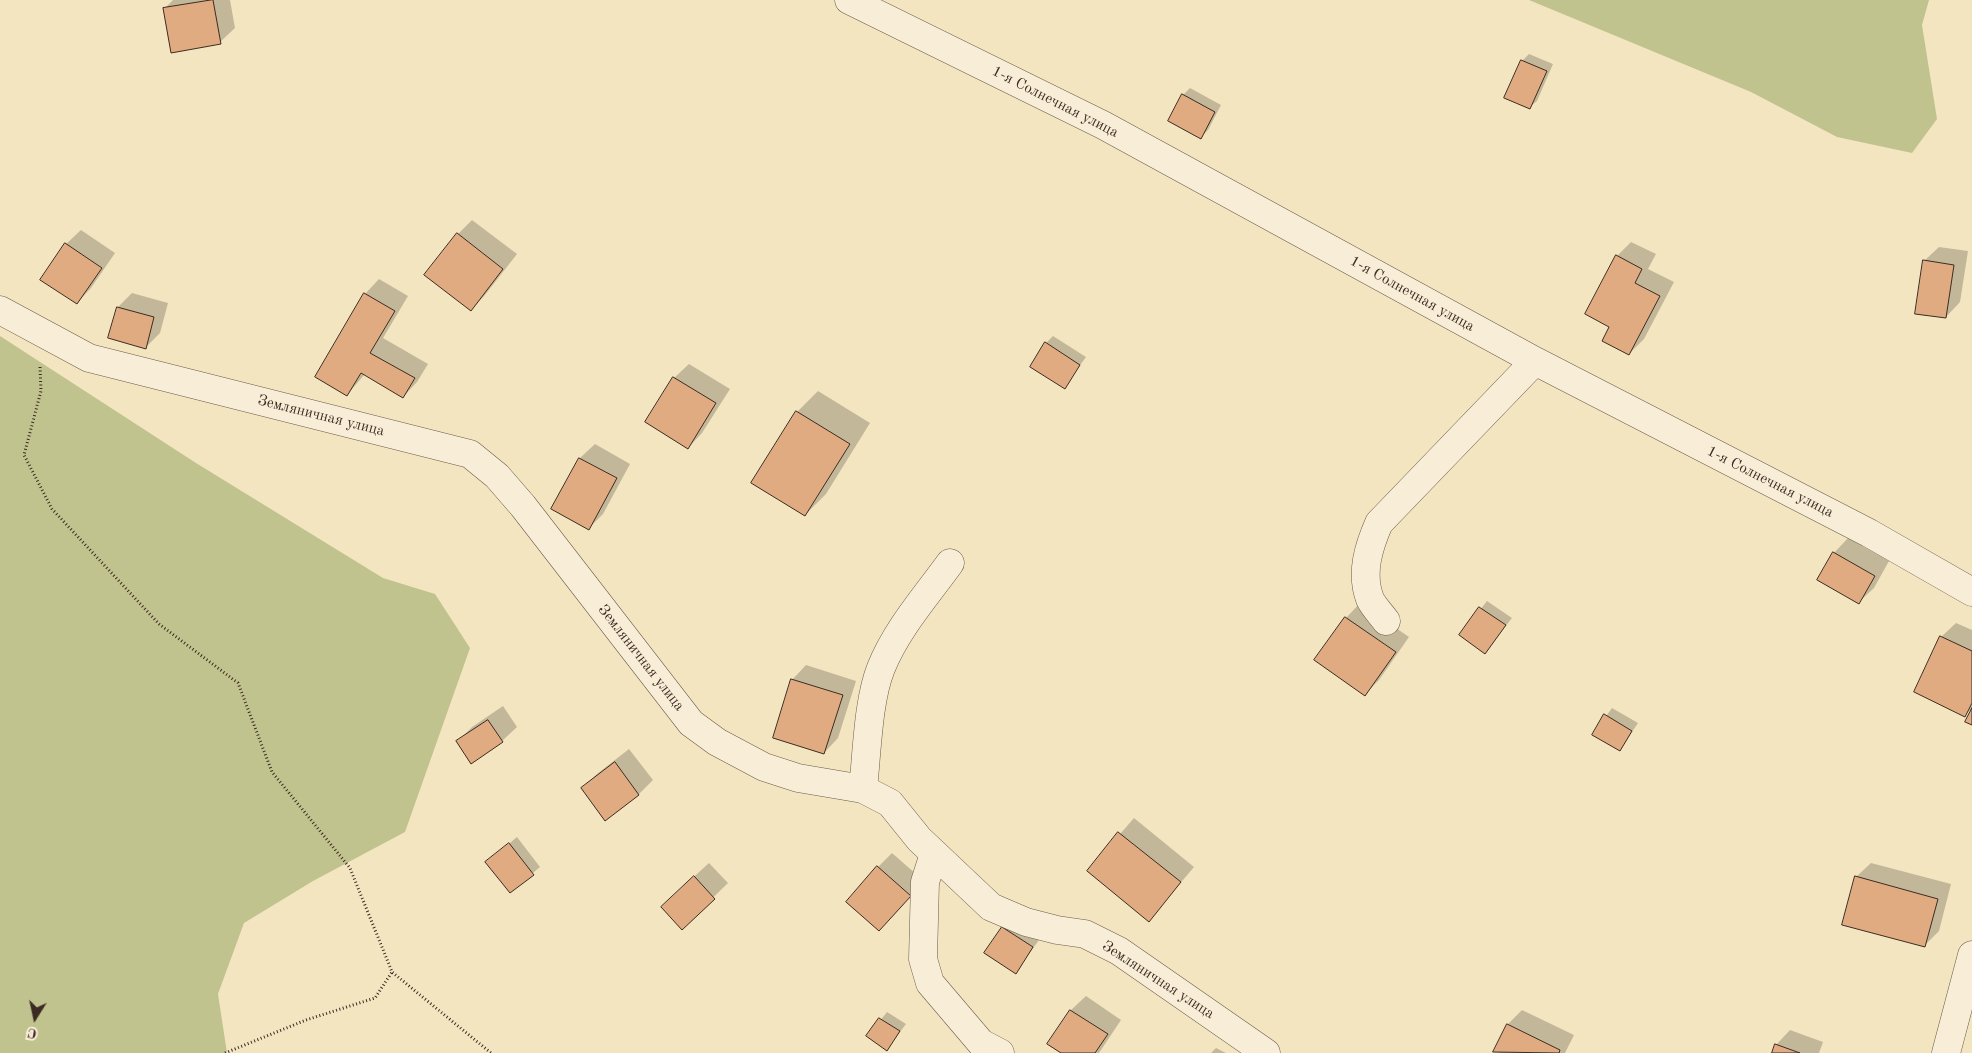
<!DOCTYPE html>
<html>
<head>
<meta charset="utf-8">
<style>
  body { margin:0 }
  #map { position:relative; width:1972px; height:1053px; overflow:hidden; background:#f4e5c1; font-family:"Old Standard TT",serif }
  canvas { display:block }
  .north { position:absolute; left:10px; top:993px; width:50px; height:50px; -webkit-text-stroke:4px #f8eed7; paint-order:stroke; rotate:190deg; font-size:14px; font-weight:700; line-height:20px; text-align:center; color:#3c2b22 }
  .north::after { content:''; display:block; margin:auto; width:18px; height:22px; background:#3c2b22; clip-path:polygon(50% 0,100% 100%,50% 72%,0 100%) }
</style>
</head>
<body>
<div id="map">
<canvas width="1972" height="1053"></canvas>
<div class="north">С</div>
</div>
<script>
const c = document.querySelector('canvas').getContext('2d');
c.lineJoin = 'round';
function fillPath(path, color) {
  c.fillStyle = color;
  c.fill(path, 'evenodd');
}
function trace(path, color, width, dash) {
  c.strokeStyle = color;
  c.lineWidth = width;
  c.lineCap = dash ? 'butt' : 'round';
  c.setLineDash(dash || []);
  c.stroke(path);
}
function drawText(font, color, halo, rows, align = 'center') {
  c.font = font + ' "Old Standard TT",serif';
  c.lineWidth = 4;
  c.setLineDash([]);
  c.textBaseline = 'middle';
  c.strokeStyle = halo;
  c.fillStyle = color;
  for (const [text, x, y, turn = 0] of rows) {
    c.save();
    c.translate(x, y);
    c.rotate((+turn || 0) * Math.PI / 180);
    c.textAlign = isNaN(turn) ? turn : align;
    if (halo) c.strokeText(text, 0, 0);
    c.fillText(text, 0, 0);
    c.restore();
  }
}
fillPath(new Path2D(`
  M1529,0H1929L1922,25L1937,119L1912,153L1837,137L1751,92Z
  M0,336L196,463L383,578L435,594L470,648L405,832L313,881L244,923L218,994L227,1053H0Z`), '#c1c38f');
fillPath(new Path2D(`
  M173,0H230L235,28L220,42L164,9Z
  M1529,54L1553,64L1537,101L1530,107L1522,61Z
  M1190,88L1221,105L1208,130L1201,137L1183,95Z
  M472,220L517,254L485,295L471,310L458,234Z
  M81,230L115,253L91,288L77,303L42,279L66,244Z
  M1631,242L1656,254L1648,269L1674,282L1644,339L1629,354L1611,326L1617,256Z
  M1939,247L1968,251L1960,302L1946,317L1924,261Z
  M379,279L408,296L383,338L428,364L417,382L403,397L365,374L347,395L365,294Z
  M132,293L168,303L160,333L145,348L118,307Z
  M1053,336L1086,357L1064,388L1046,343Z
  M689,364L730,389L702,433L688,448L674,378Z
  M818,391L870,423L826,494L805,515L797,412Z
  M595,444L630,464L603,514L589,528L553,508L580,458Z
  M1848,538L1889,561L1874,588L1859,602L1834,553Z
  M1487,601L1512,618L1485,652L1461,634Z
  M1360,603L1409,637L1379,680L1365,694L1316,659L1346,618Z
  M1956,623L1972,630V708L1965,715L1941,637Z
  M806,665L856,681L838,738L824,753L792,680Z
  M503,706L517,727L502,741L471,762L457,742L472,727Z
  M1612,708L1638,723L1620,750L1593,734Z
  M629,749L653,780L639,794L606,819L582,788L597,774Z
  M1134,818L1194,867L1149,920L1088,871Z
  M517,837L540,867L510,892L487,862Z
  M892,853L924,881L893,915L878,867Z
  M709,863L728,883L682,928L676,893Z
  M1871,863L1951,884L1939,931L1925,945L1856,877Z
  M1010,921L1039,940L1016,972L1003,927Z
  M1086,996L1121,1020L1099,1053H1063L1049,1044L1071,1010Z
  M1522,1010L1574,1035L1565,1053H1499L1495,1051L1508,1024Z
  M887,1012L906,1024L887,1049L868,1036Z
  M1790,1030L1823,1042L1819,1053H1773L1776,1045Z
  M1216,1048L1226,1053H1211Z`), '#0003');
const building = new Path2D(`
  M213,0L221,44L171,53L163,8Z
  M1521,60L1547,71L1530,109L1504,98Z
  M1182,94L1215,112L1201,139L1168,121Z
  M457,233L503,269L471,311L424,275Z
  M65,243L102,268L77,304L40,280Z
  M1616,255L1642,269L1635,283L1660,296L1629,355L1602,341L1609,327L1585,314Z
  M1923,260L1954,265L1946,318L1915,314Z
  M364,293L395,311L370,353L415,378L403,398L361,373L347,396L315,377Z
  M117,307L154,317L146,349L108,338Z
  M1045,342L1080,365L1065,389L1030,367Z
  M673,377L716,403L688,449L645,422Z
  M796,411L850,444L805,516L751,483Z
  M579,458L617,478L589,530L551,509Z
  M1833,552L1875,576L1859,604L1817,580Z
  M1479,607L1506,625L1485,654L1459,635Z
  M1345,617L1396,652L1365,696L1314,660Z
  M1940,636L1972,651V703L1965,717L1914,692Z
  M791,679L843,695L824,754L773,738Z
  M1972,708V725L1965,722Z
  M1604,714L1632,731L1620,751L1592,735Z
  M488,720L503,742L471,764L456,741Z
  M615,762L639,795L605,821L581,788Z
  M1118,832L1181,882L1149,922L1087,871Z
  M509,843L534,875L510,893L485,862Z
  M877,866L911,896L879,931L846,902Z
  M694,876L715,899L682,930L661,907Z
  M1855,876L1938,899L1925,947L1842,925Z
  M1002,927L1033,947L1016,974L984,953Z
  M1070,1010L1108,1034L1095,1053H1061L1047,1044Z
  M879,1018L900,1031L887,1051L866,1036Z
  M1507,1024L1560,1050L1559,1053L1493,1052Z
  M1775,1044L1800,1053H1772Z`);
fillPath(building, '#e0ab80');
trace(building, '#3c2b22', 1);
const minor = new Path2D(`
  M849,0L1103,125L1535,361L1869,533L1972,592
  M0,310L89,358L470,454L497,476L523,506L691,723L717,742L764,767L798,778L863,789L890,803L919,839L991,907L1026,922L1057,930L1085,934L1119,951L1266,1053
  M1386,621C1381,614 1373,606 1370,599C1360,573 1369,546 1379,523L1535,361
  M863,789C867,753 868,700 881,668C896,630 926,596 950,563
  M934,854L925,882L923,959L930,983L981,1043L1000,1053
  M1946,1053L1972,955`);
trace(minor, '#6a5a4a', 29);
trace(new Path2D(`
  M40,367L41,391L24,455L52,509L159,624L238,683L272,772L350,868L392,972L491,1053
  M225,1053L306,1020L375,998L392,972`), '#3c2b22', 3, [1, 2.5]);
trace(minor, '#f8eed7', 28);
drawText('15px', '#3c2b22', '#f8eed7', [
  ["1-я Солнечная улица",1055,102,27],
  ["1-я Солнечная улица",1412,294,29],
  ["Земляничная улица",321,416,14],
  ["1-я Солнечная улица",1770,482,27],
  ["Земляничная улица",641,658,52],
  ["Земляничная улица",1158,980,33]
]);
</script>
</body>
</html>
